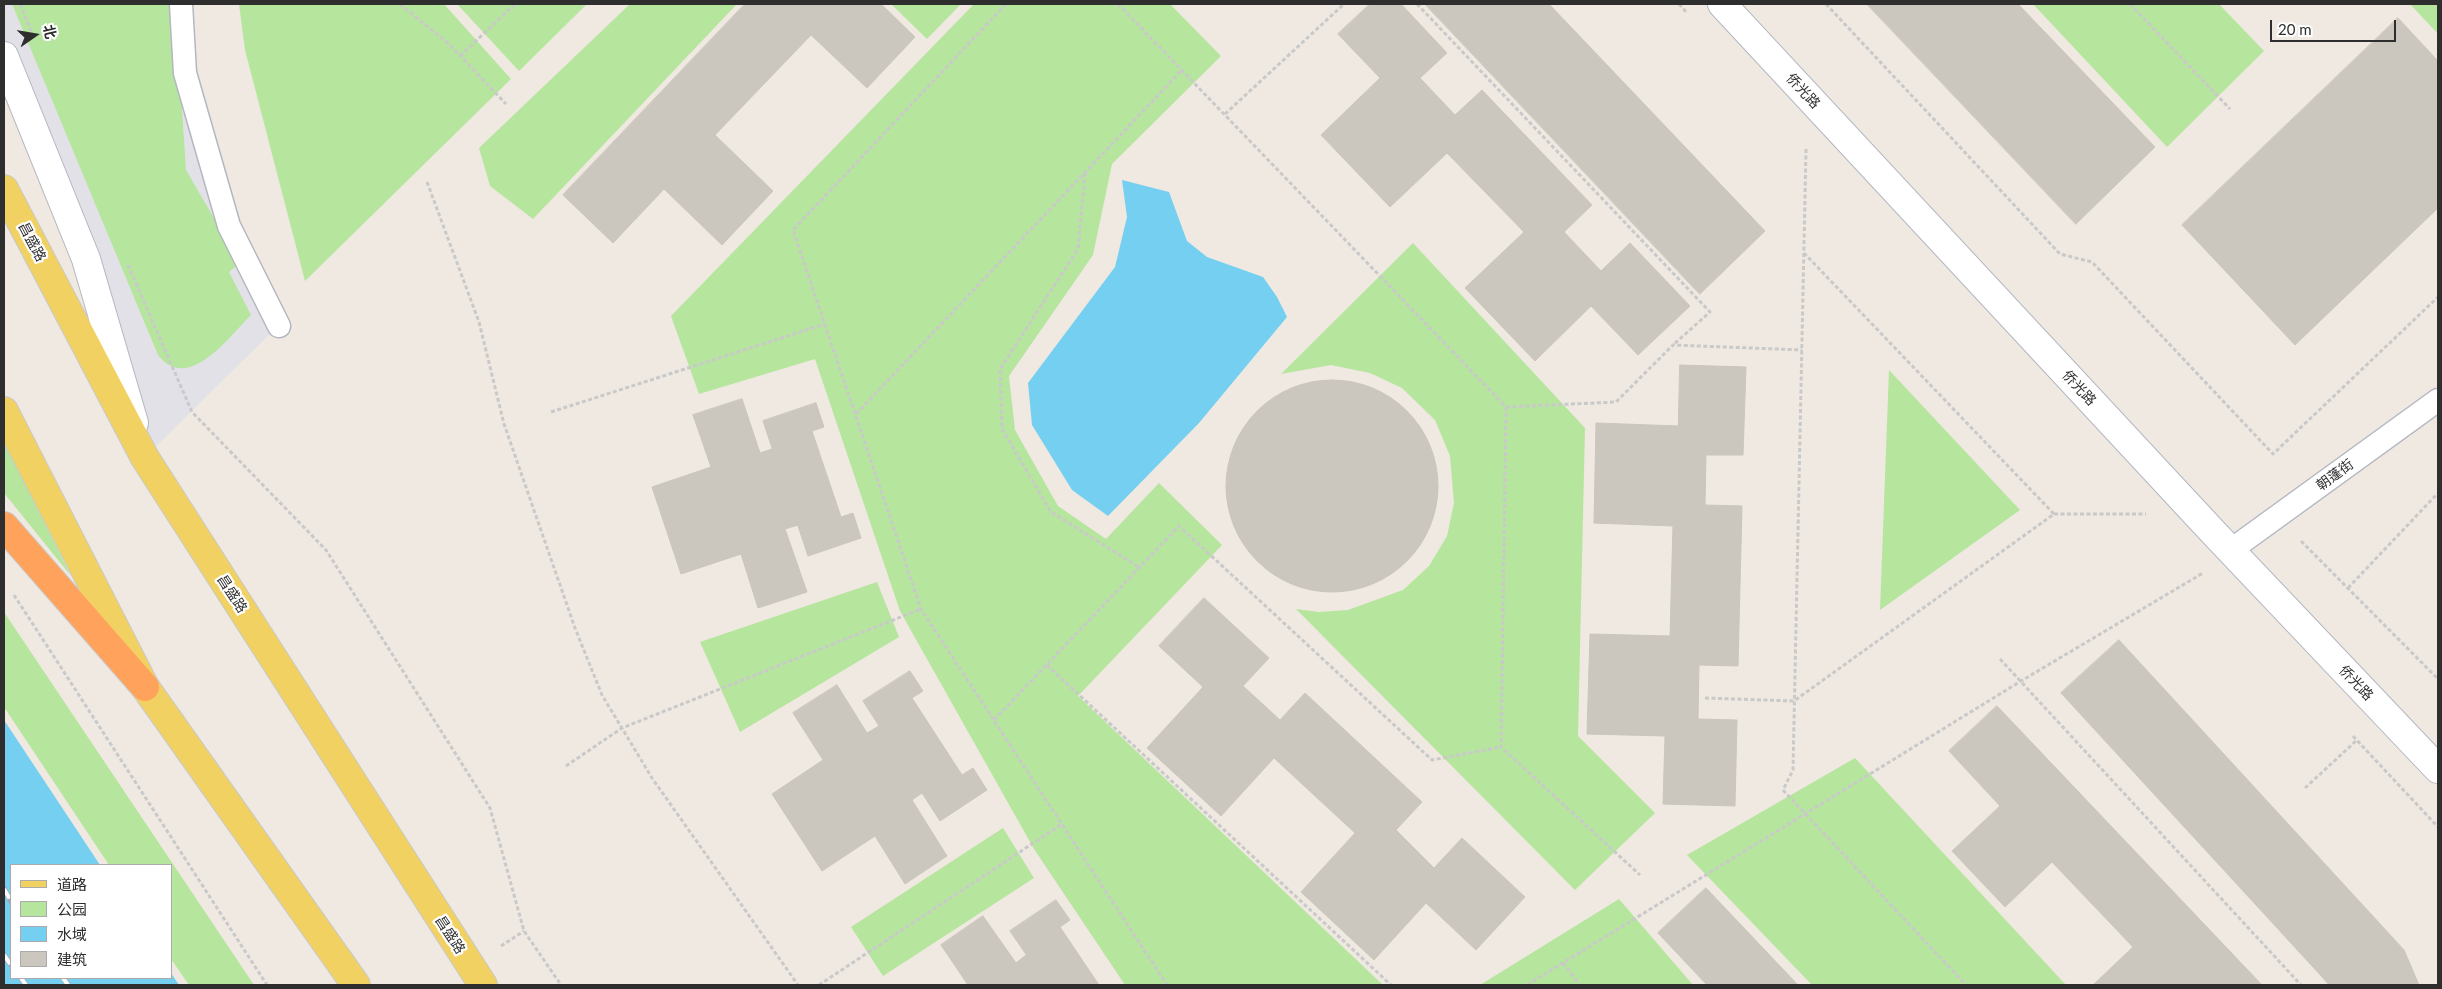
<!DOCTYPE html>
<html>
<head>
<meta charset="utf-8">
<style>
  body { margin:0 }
  #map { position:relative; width:2442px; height:989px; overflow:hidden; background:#efe9e1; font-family:Lato,"Noto Sans SC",sans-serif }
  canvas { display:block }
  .frame { position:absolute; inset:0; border:5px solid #2e2e2e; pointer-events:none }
  .legend { position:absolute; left:10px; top:864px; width:162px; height:115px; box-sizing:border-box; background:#fff; border:1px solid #ababab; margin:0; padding:6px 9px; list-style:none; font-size:15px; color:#2e2e2e }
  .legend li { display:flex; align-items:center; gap:10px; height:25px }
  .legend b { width:25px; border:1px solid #ababab }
  .north { position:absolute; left:10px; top:10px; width:50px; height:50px; -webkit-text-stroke:4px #fff; paint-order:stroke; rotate:77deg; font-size:14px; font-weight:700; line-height:20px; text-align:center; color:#2e2e2e }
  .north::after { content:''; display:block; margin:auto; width:18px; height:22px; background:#2e2e2e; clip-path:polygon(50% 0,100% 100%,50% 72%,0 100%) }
  .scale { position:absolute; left:2270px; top:20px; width:126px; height:22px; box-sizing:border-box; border:2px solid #2e2e2e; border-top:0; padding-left:6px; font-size:15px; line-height:18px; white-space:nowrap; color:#2e2e2e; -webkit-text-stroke:4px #fff; paint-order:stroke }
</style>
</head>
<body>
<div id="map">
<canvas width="2442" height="989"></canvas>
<div class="frame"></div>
<ul class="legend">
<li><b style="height:6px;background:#f2d163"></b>道路</li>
<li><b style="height:14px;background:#b6e59e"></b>公园</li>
<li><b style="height:14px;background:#75cff0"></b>水域</li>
<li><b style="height:14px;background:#cbc7bf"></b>建筑</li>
</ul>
<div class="north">北</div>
<div class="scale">20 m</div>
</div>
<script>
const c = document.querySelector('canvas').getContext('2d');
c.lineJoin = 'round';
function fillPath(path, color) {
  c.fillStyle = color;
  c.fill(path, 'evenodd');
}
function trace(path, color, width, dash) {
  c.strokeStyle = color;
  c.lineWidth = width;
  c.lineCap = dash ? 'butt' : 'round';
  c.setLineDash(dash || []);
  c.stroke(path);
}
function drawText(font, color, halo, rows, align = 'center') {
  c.font = font + ' Lato,"Noto Sans SC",sans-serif';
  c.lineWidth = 4.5;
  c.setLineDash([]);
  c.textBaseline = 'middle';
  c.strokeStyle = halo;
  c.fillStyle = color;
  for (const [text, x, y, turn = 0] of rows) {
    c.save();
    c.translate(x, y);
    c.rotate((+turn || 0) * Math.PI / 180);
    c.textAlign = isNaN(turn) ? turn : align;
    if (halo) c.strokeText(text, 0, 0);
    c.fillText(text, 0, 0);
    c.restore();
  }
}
fillPath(new Path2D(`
  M4,4H180L184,75L278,326L145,457L4,52Z`), '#e3e1e8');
fillPath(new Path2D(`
  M12,4H175L186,170L240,263L229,272L251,315C229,337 188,394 158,355Z
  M239,4H444L511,79L305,281L245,50Z
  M457,4H587L519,71Z
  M630,4H737L533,219L490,186L479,148Z
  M891,4H961L927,39Z
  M974,4H1170L1221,56L1112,164L1093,255L1009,376L1015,430L1058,506L1106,539L1159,483L1222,545L1078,696L1383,985H1125L1034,849L900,611L815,359L699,394L671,316Z
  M2033,4H2219L2264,51L2167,147Z
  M2410,4H2438V34Z
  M1413,243L1585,428L1578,736L1655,813L1575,890L1296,609L1319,612L1348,610L1403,590L1429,566L1447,536L1454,503L1450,456L1435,420L1402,388L1370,373L1331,365L1281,374Z
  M1889,370L2020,510L1880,610Z
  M4,441L71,576L4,493Z
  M877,582L899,637L740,732L700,642Z
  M4,612L254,985H189L171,959V865H109L4,707Z
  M1855,758L2066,985H1812L1687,855Z
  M1003,828L1034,878L883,976L851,927Z
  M1619,899L1693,985H1480Z`), '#b6e59e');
fillPath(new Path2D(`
  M1122,180L1169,192L1187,241L1207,257L1263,277L1277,297L1287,317L1199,423L1108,516L1072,490L1032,425L1028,383L1115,267L1127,217Z
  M4,720L100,865H11V978H171V973L179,985H4Z`), '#75cff0');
const building = new Path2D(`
  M745,4H881L915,37L867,88L811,35L715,135L773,191L722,245L664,189L613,243L563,195Z
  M1370,4H1401L1447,53L1420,78L1455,115L1482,90L1592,205L1564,232L1601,271L1630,243L1690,306L1638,355L1591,306L1535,361L1465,288L1524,232L1447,153L1390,207L1321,135L1380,78L1338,34Z
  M1425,4H1549L1765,231L1700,294Z
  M1867,4H2018L2155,147L2076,224Z
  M2398,18L2438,61V208L2295,345L2182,225Z
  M1680,365L1746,367L1743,455H1706L1705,505L1742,506L1738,666L1699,665L1698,719L1737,720L1735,806L1663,804L1665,736L1587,734L1590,634L1670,636L1673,526L1594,523L1596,423L1678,426Z
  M1226 486a106 106 0 1 1 212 0a106 106 0 1 1-212 0Z
  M742,399L760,453L772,449L798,525L785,529L807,592L758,608L741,554L681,574L652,487L711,467L693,415Z
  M816,403L824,427L812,431L841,517L853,513L861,538L808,556L763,421Z
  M1204,598L1269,658L1243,686L1280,720L1305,693L1422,802L1396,830L1434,868L1462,838L1525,897L1476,950L1426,903L1374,960L1301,892L1355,833L1274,758L1221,816L1147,748L1203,687L1159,646Z
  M2119,640L2382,926L2324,979L2061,693Z
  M910,671L923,691L912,698L962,775L973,768L987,790L940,821L863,701Z
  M837,685L867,733L879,726L922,793L912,800L947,856L905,884L875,836L822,871L772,794L823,760L793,713Z
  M1997,706L2262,985H2093L2133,947L2052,862L2005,907L1952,851L2000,806L1949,751Z
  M1706,888L1798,985H1707L1658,933Z
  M1056,900L1070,920L1060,927L1099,985H1047L1010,931Z
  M983,916L1016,963L1026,955L1047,985H968L941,945Z
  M2382,926L2404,950L2419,985H2329L2324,979Z`);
fillPath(building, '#cbc7bf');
trace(building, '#cbc5ba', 1);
const service = new Path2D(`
  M181,4L185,73L229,226L279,326
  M2231,550L2438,400`);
const tertiary = new Path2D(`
  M1722,4L2213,532L2438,769
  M4,56L86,259L134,423`);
const primary = new Path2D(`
  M4,189L145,458L483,985
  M4,411L145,687L356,985`);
const motorway = new Path2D(`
  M4,526L145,687`);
trace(service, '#b4b7c1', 25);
trace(tertiary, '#b4b7c1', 30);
trace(primary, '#c9c9c9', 30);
trace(motorway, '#c9c9c9', 30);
trace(new Path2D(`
  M20,4L31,31
  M400,4L449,44L506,104
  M1006,4L793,230L921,609L1167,985
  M1118,4L1506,407L1501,747L1640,875
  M1417,4L1710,312L1673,345
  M1679,4L1687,13
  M1826,4L2060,254L2092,262L2273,454L2438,297
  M2130,4L2230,109
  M460,56L515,4
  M1225,114L1344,4
  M1806,149L1793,770L1783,790L1966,985
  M1085,173L1078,249L1000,369L1002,429L1051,512L1139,567
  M427,182L479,322L504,424L575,628L602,695L652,778L798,985
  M128,265L192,412L326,550L490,808L524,931L561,985
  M1506,407L1616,402L1673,345L1802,350
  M551,412L825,324
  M856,414L1182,70
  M2054,514H2146
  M2301,541L2438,679
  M2348,588L2438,493
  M14,595L267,985
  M2000,659L2301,985
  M1047,665L1391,985
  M1705,698L1794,701L2054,514L1804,253
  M994,720L1179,526L1432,760L1501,747
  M2353,736L2438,827
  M566,766L622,728L921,609
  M2305,788L2357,740
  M501,946L524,931
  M1563,963L1580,985
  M819,985L1062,824
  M1527,985L2021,681L2203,573`), '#c9c9c9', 3, [4, 2.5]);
trace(service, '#fff', 22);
trace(tertiary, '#fff', 28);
trace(primary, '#f2d163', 28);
trace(motorway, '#ffa35c', 28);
const rail = new Path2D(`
  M4,889L11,901
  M4,955L11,965
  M21,978L26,985
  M63,978L68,985`);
trace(rail, '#a3a6b8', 5.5);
trace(rail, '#fff', 4, [11]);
drawText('14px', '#2e2e2e', '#fff', [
  ["侨光路",1803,91,47],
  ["昌盛路",32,242,62],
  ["侨光路",2079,388,47],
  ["朝蓬街",2335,475,-36],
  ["昌盛路",232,594,57],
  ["侨光路",2356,683,46],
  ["昌盛路",450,935,57]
]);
</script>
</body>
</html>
